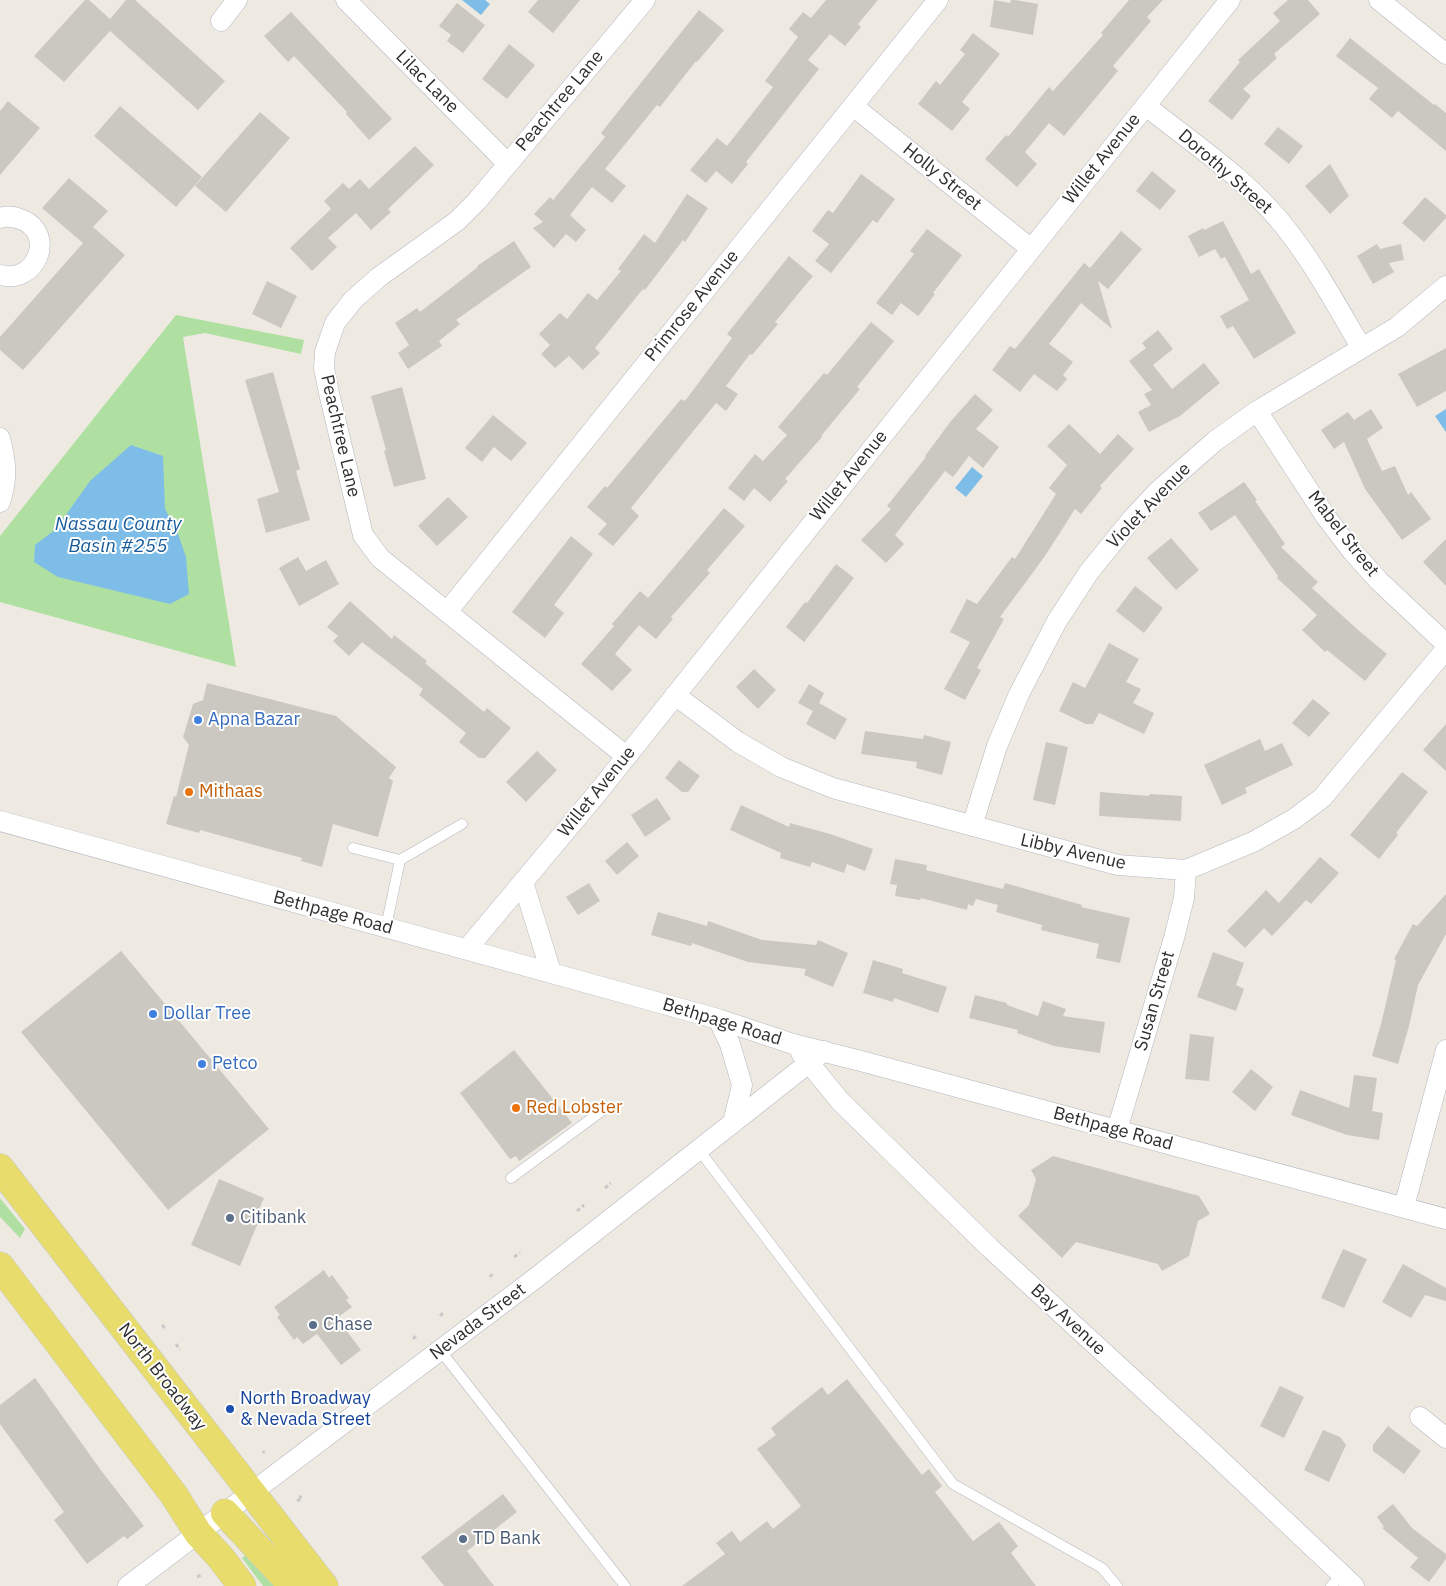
<!DOCTYPE html>
<html>
<head>
<meta charset="utf-8">
<style>
  body { margin:0 }
  canvas { display:block; background:#eeeae2 }
</style>
</head>
<body>
<canvas width="1446" height="1586"></canvas>
<script>
const c = document.querySelector('canvas').getContext('2d');
c.lineJoin = 'round';
function fillPath(path, color) {
  c.fillStyle = color;
  c.fill(path, 'evenodd');
}
function trace(path, color, width, dash) {
  c.strokeStyle = color;
  c.lineWidth = width;
  c.lineCap = dash ? 'butt' : 'round';
  c.setLineDash(dash || []);
  c.stroke(path);
}
function drawText(font, color, halo, rows, align = 'center') {
  c.font = font + ' "IBM Plex Sans",sans-serif';
  c.lineWidth = 4;
  c.setLineDash([]);
  c.textBaseline = 'middle';
  c.strokeStyle = halo;
  c.fillStyle = color;
  for (const [text, x, y, turn = 0] of rows) {
    c.save();
    c.translate(x, y);
    c.rotate((+turn || 0) * Math.PI / 180);
    c.textAlign = isNaN(turn) ? turn : align;
    if (halo) c.strokeText(text, 0, 0);
    c.fillText(text, 0, 0);
    c.restore();
  }
}
fillPath(new Path2D(`
  M176,315L304,340L301,354L205,333L183,337L236,667L0,602V536Z
  M0,1198L25,1229L20,1238L0,1217Z
  M250,1552L282,1586H263L242,1558Z`), '#afe0a2');
fillPath(new Path2D(`
  M462,0H485L490,4L481,15Z
  M1446,409V432L1435,416Z
  M131,445L163,456L165,509L177,531L186,557L189,594L170,604L58,577L34,562L35,545L56,529L90,481Z
  M972,467L983,476L966,497L955,488Z`), '#7dbde8');
fillPath(new Path2D(`
  M85,0H89L110,19L126,0H135L225,81L198,110L110,31L64,82L34,56Z
  M538,0H580L553,33L528,12Z
  M826,0H878L858,24L861,27L845,46L830,34L808,60L819,69L746,162L748,164L732,184L716,171L706,183L690,170L717,138L727,146L773,87L765,81L798,37L789,29L803,12L811,18Z
  M994,0L1010,3L1011,0H1015L1038,4L1033,35L990,27Z
  M1129,0H1163L1147,17L1151,21L1113,66L1118,71L1064,136L1049,123L1025,152L1037,164L1017,187L985,159L1006,135L1008,137L1049,87L1053,91L1103,35L1101,33Z
  M1288,0H1308L1320,14L1274,54L1277,58L1243,89L1251,96L1232,120L1208,101L1240,62L1238,60L1280,21L1273,13Z
  M457,3L485,25L463,53L447,41L451,35L439,26Z
  M699,10L724,30L697,62L696,61L660,107L657,105L605,169L626,186L612,203L592,187L570,215L586,230L576,242L566,234L554,248L533,228L543,222L534,214L550,197L553,200L605,137L601,133Z
  M291,12L392,119L369,140L346,114L347,112L294,56L288,62L264,36Z
  M973,33L1000,54L962,102L970,109L952,131L918,104L936,81L940,85L965,54L960,50Z
  M1350,38L1434,105L1435,104L1446,113V151L1398,111L1392,118L1369,99L1378,88L1336,56Z
  M509,44L535,65L507,99L482,79Z
  M8,101L40,128L0,175V111Z
  M120,106L202,177L176,207L94,136Z
  M260,112L290,138L226,212L195,186Z
  M1278,127L1303,146L1289,164L1264,144Z
  M415,146L434,165L388,209L391,212L371,230L356,213L328,238L337,247L312,271L290,248L331,209L324,201L343,183L349,189L360,179L369,189Z
  M1330,164L1349,196L1330,214L1305,186Z
  M1152,171L1176,191L1160,210L1136,191Z
  M861,174L895,199L877,223L873,220L831,273L815,261L829,244L812,231L828,210L833,213Z
  M69,178L108,211L93,227L125,255L23,370L0,350V337L83,243L42,208Z
  M687,194L708,208L685,242L683,240L645,290L643,289L595,348L600,353L583,370L569,356L555,368L541,354L550,345L539,334L560,313L567,319L588,293L597,300L621,271L618,269L644,234L655,243Z
  M1425,197L1446,215V218L1424,242L1402,223Z
  M1223,221L1251,274L1259,269L1296,333L1254,359L1233,326L1227,329L1220,316L1249,300L1225,257L1221,259L1215,249L1199,257L1188,236L1203,228L1204,230Z
  M927,229L962,255L933,293L935,294L920,314L918,316L901,303L892,315L876,303L914,254L910,251Z
  M1121,231L1142,249L1108,289L1098,281L1112,329L1081,303L1049,344L1073,362L1063,375L1067,379L1057,391L1034,374L1020,392L992,370L1010,346L1015,349L1084,263L1090,268Z
  M514,241L531,267L456,320L460,324L439,341L442,346L408,369L398,353L409,345L395,323L417,308L420,312L478,267L477,266Z
  M1377,244L1380,249L1401,244L1404,260L1389,263L1394,272L1373,284L1357,256Z
  M789,256L813,276L775,322L778,324L752,355L750,354L726,386L738,394L726,411L716,403L631,508L639,516L613,546L598,534L607,524L587,507L605,486L607,488L681,399L685,401L732,338L727,334Z
  M267,281L297,296L281,328L252,314Z
  M871,322L894,341L857,387L860,389L821,436L822,437L785,479L788,481L770,502L754,488L744,501L728,488L755,454L763,461L787,435L778,427L824,373L827,375Z
  M1158,330L1173,349L1153,365L1172,389L1204,363L1220,383L1180,416L1149,432L1138,412L1151,405L1144,394L1152,390L1129,361L1146,348L1142,343Z
  M1446,348V391L1417,407L1398,374Z
  M273,372L300,469L296,471L310,520L266,533L257,499L279,492L245,380Z
  M402,387L426,479L394,487L384,451L386,450L371,396Z
  M975,394L993,410L976,429L999,447L983,468L969,456L953,477L945,471L895,535L904,544L886,563L861,540L891,509L887,506L926,457L925,456L951,421Z
  M1371,409L1383,428L1367,439L1382,471L1395,466L1408,495L1411,492L1431,519L1402,540L1365,489L1344,442L1334,449L1321,430L1348,412L1354,420Z
  M493,415L527,443L511,461L494,447L482,462L465,448Z
  M1069,424L1100,454L1118,434L1134,449L1100,486L1102,488L1081,514L1075,509L1045,556L1000,617L1004,619L977,668L981,670L965,700L944,689L970,642L950,632L967,599L977,604L1012,557L1015,559L1056,494L1049,488L1067,465L1047,446Z
  M1244,482L1257,500L1255,501L1285,544L1281,547L1318,582L1312,588L1358,630L1387,654L1365,681L1327,650L1325,652L1302,630L1317,615L1277,578L1278,576L1235,515L1211,531L1198,513Z
  M448,497L468,517L437,546L418,526Z
  M724,508L745,526L707,570L710,573L671,617L673,619L656,639L639,625L615,654L632,670L612,691L581,664L614,626L612,624L640,591L648,598Z
  M571,536L593,554L554,605L564,613L545,638L512,612Z
  M1171,538L1199,570L1176,590L1147,558Z
  M1446,539V586L1423,562Z
  M298,557L306,571L326,560L339,584L299,606L279,568Z
  M836,564L854,578L804,642L786,627L805,602L807,603Z
  M1135,586L1163,608L1144,633L1116,611Z
  M350,601L392,639L394,635L427,661L425,663L484,712L487,708L511,728L485,758H479L459,742L466,733L419,695L423,689L362,642L349,656L333,641L338,636L327,627Z
  M1109,643L1139,659L1126,682L1141,689L1133,703L1154,713L1144,734L1099,713L1093,724H1086L1059,711L1073,682L1085,688Z
  M754,669L776,690L758,709L736,687Z
  M207,683L336,716L396,767L389,778L393,781L378,837L333,824L322,867L301,861L302,858L200,830L199,833L166,824L174,796L176,797L189,745L183,737L193,704L203,700Z
  M809,684L824,693L819,703L847,719L835,740L806,724L813,711L798,703Z
  M1313,699L1330,713L1309,737L1292,723Z
  M1446,724V771L1423,750Z
  M865,731L923,739L924,735L951,742L942,775L916,768L917,762L861,754Z
  M1260,739L1265,751L1282,743L1293,765L1245,788L1247,793L1222,805L1204,765Z
  M1046,742L1068,747L1055,805L1033,800Z
  M537,751L557,770L526,802L506,782Z
  M679,760L700,776L688,792H682L665,778Z
  M1402,772L1428,792L1396,833L1398,835L1379,859L1350,835Z
  M1100,792L1149,796L1150,794L1182,796L1181,821L1099,816Z
  M657,798L671,819L645,837L631,815Z
  M741,805L789,827L790,823L830,834L873,849L865,871L847,864L844,873L812,862L810,867L780,858L781,853L730,830Z
  M627,842L639,856L617,875L605,861Z
  M1320,857L1339,873L1311,904L1306,900L1272,936L1264,928L1245,948L1227,931L1266,890L1279,903Z
  M895,859L927,865L926,870L1003,889L1005,883L1082,905L1081,907L1130,918L1120,963L1096,958L1099,944L1041,930L1042,925L996,912L998,905L976,899L973,906L968,904L967,910L921,898L920,900L895,896L897,885L890,884Z
  M589,883L600,901L578,915L566,897Z
  M1446,894V934L1418,985L1409,1026L1398,1064L1372,1056L1382,1020L1396,960L1394,959L1413,924L1417,926Z
  M658,912L707,926L708,921L762,940L816,945L818,940L848,953L833,987L804,975L806,969L748,962L692,943L691,946L651,935Z
  M121,951L269,1129L168,1210L21,1032Z
  M1213,952L1244,963L1236,985L1244,989L1236,1011L1197,997Z
  M873,960L903,969L902,973L947,987L938,1013L894,998L893,1002L863,993Z
  M975,995L1007,1003V1005L1038,1016L1043,1001L1066,1009L1063,1016L1105,1022L1100,1053L1054,1046L1017,1033L1018,1030L969,1018Z
  M1190,1034L1214,1037L1209,1081L1185,1079Z
  M514,1050L572,1123L519,1161L516,1156L510,1159L460,1093Z
  M1251,1069L1273,1087L1255,1111L1232,1092Z
  M1354,1075L1377,1078L1372,1111L1383,1113L1379,1140L1347,1135L1291,1115L1300,1090L1349,1108Z
  M1053,1156L1199,1196L1210,1214L1198,1221L1189,1256L1162,1271L1158,1264L1076,1242L1062,1258L1018,1216L1029,1205L1036,1179L1031,1170Z
  M219,1179L264,1198L256,1216L260,1218L240,1266L191,1245Z
  M1343,1249L1367,1259L1344,1308L1321,1298Z
  M1403,1264L1446,1288V1301L1425,1295L1411,1318L1382,1302Z
  M324,1270L329,1278L332,1275L349,1298L346,1300L352,1307L337,1318L361,1350L341,1365L317,1334L303,1344L297,1337L294,1340L277,1317L280,1315L274,1307Z
  M35,1378L100,1469L144,1526L127,1539L124,1536L87,1564L54,1520L64,1512L0,1424V1405Z
  M847,1379L922,1475L929,1469L942,1486L935,1492L973,1541L999,1522L1018,1546L1011,1553L1036,1586H682L725,1554L716,1543L732,1531L740,1542L767,1521L773,1529L801,1506L757,1449L776,1435L771,1428L793,1410L822,1387L828,1395Z
  M1280,1386L1304,1397L1284,1438L1260,1426Z
  M1388,1426L1421,1451L1404,1474L1373,1451V1445Z
  M1323,1430L1340,1437L1346,1445L1329,1482L1304,1470Z
  M503,1494L517,1512L467,1551L494,1586H444L421,1557Z
  M1393,1504L1412,1528L1446,1554V1559L1429,1582L1410,1567L1418,1558L1382,1528L1384,1527L1377,1517Z`), '#cac8c0');
const service = new Path2D(`
  M353,848L400,860L386,927
  M400,860L462,824
  M699,1150L953,1484L1102,1568L1117,1586
  M511,1178L603,1110
  M440,1350L625,1586
  M1331,1586L1342,1575`);
const minor = new Path2D(`
  M346,0L508,164
  M1379,0L1446,54
  M221,21L237,0
  M853,106L1030,248
  M1146,106C1195,145 1250,181 1288,231C1316,267 1338,308 1361,347
  M0,218C8,215 15,217 23,220C56,235 36,285 0,275
  M1257,411L1326,517L1352,551L1379,581L1446,644
  M0,438C6,462 8,478 0,502
  M447,612L938,0
  M675,695L738,742L781,767L833,788L1118,865L1186,870L1253,842L1294,819L1322,798L1446,649
  M626,756L380,558L363,535L329,393L324,368L325,352L335,323L353,300L379,277L457,221L477,201L645,0
  M0,821L718,1019L793,1044L861,1061L1446,1219
  M972,826L997,746L1019,694L1057,621L1089,572L1131,520L1157,492L1215,441L1257,411L1397,327L1446,286
  M523,882L551,972
  M467,949L599,791L1230,0
  M718,1019L730,1044L742,1085L733,1123
  M801,1053L840,1101L990,1248L1213,1453L1354,1586
  M1117,1130L1174,938L1184,898L1186,870
  M1404,1207L1446,1050
  M1420,1417L1446,1438
  M128,1586L537,1277L824,1051`);
const primary = new Path2D(`
  M0,1168L324,1586
  M0,1266L174,1495L198,1533L221,1558L242,1586
  M225,1513L293,1586`);
trace(service, '#b5b6c0', 11);
trace(minor, '#b5b6c0', 21);
trace(primary, '#c9c9c9', 29);
trace(new Path2D(`
  M605,1188L611,1183
  M577,1211L584,1205
  M514,1257L520,1253
  M490,1277L492,1274
  M440,1316L444,1312
  M162,1325L165,1328
  M413,1339L416,1336
  M176,1344L180,1350
  M263,1451L264,1453
  M297,1501L302,1498L299,1496
  M197,1577L201,1575`), '#c9c9c9', 3, [4, 2.5]);
trace(service, '#fff', 10);
trace(minor, '#fff', 20);
trace(primary, '#e8dd6c', 28);
for (const [x, y, r, color] of [
  [198,720,5,"#3f7fe0"],
  [189,792,5,"#e8710a"],
  [153,1014,5,"#3f7fe0"],
  [202,1064,5,"#3f7fe0"],
  [516,1108,5,"#e8710a"],
  [230,1218,5,"#5c6f8a"],
  [313,1325,5,"#5c6f8a"],
  [230,1409,5,"#1a4fb4"],
  [463,1539,5,"#5c6f8a"]
]) {
  const dot = new Path2D();
  dot.arc(x, y, r, 0, 2 * Math.PI);
  c.fillStyle = color;
  c.fill(dot);
  trace(dot, '#fff', 2);
}
drawText('18px', '#2e2e2e', '#fff', [
  ["Lilac Lane",427,82,45],
  ["Peachtree Lane",560,101,-50],
  ["Willet Avenue",1102,159,-51],
  ["Dorothy Street",1225,172,41],
  ["Holly Street",942,177,39],
  ["Primrose Avenue",692,306,-51],
  ["Peachtree Lane",340,436,77],
  ["Willet Avenue",849,476,-51],
  ["Violet Avenue",1149,506,-46],
  ["Mabel Street",1343,534,52],
  ["Willet Avenue",597,792,-51],
  ["Libby Avenue",1073,852,13],
  ["Bethpage Road",333,913,15],
  ["Susan Street",1155,1001,-74],
  ["Bethpage Road",722,1022,17],
  ["Bethpage Road",1113,1129,15],
  ["Bay Avenue",1068,1320,43],
  ["Nevada Street",478,1322,-37],
  ["North Broadway",162,1377,52]
]);
drawText('18px', '#366cbe', '#fff', [
  ["Apna Bazar",208,720],
  ["Dollar Tree",163,1014],
  ["Petco",212,1064]
], 'left');
drawText('18px', '#c56008', '#fff', [
  ["Mithaas",199,792],
  ["Red Lobster",526,1108]
], 'left');
drawText('18px', '#4e5e75', '#fff', [
  ["Citibank",240,1218],
  ["Chase",323,1325],
  ["TD Bank",473,1539]
], 'left');
drawText('18px', '#164399', '#fff', [
  ["North Broadway",240,1399],
  ["& Nevada Street",240,1420]
], 'left');
drawText('italic 19px', '#175a99', '#fff', [
  ["Nassau County",118,525],
  ["Basin #255",118,547]
]);
</script>
</body>
</html>
